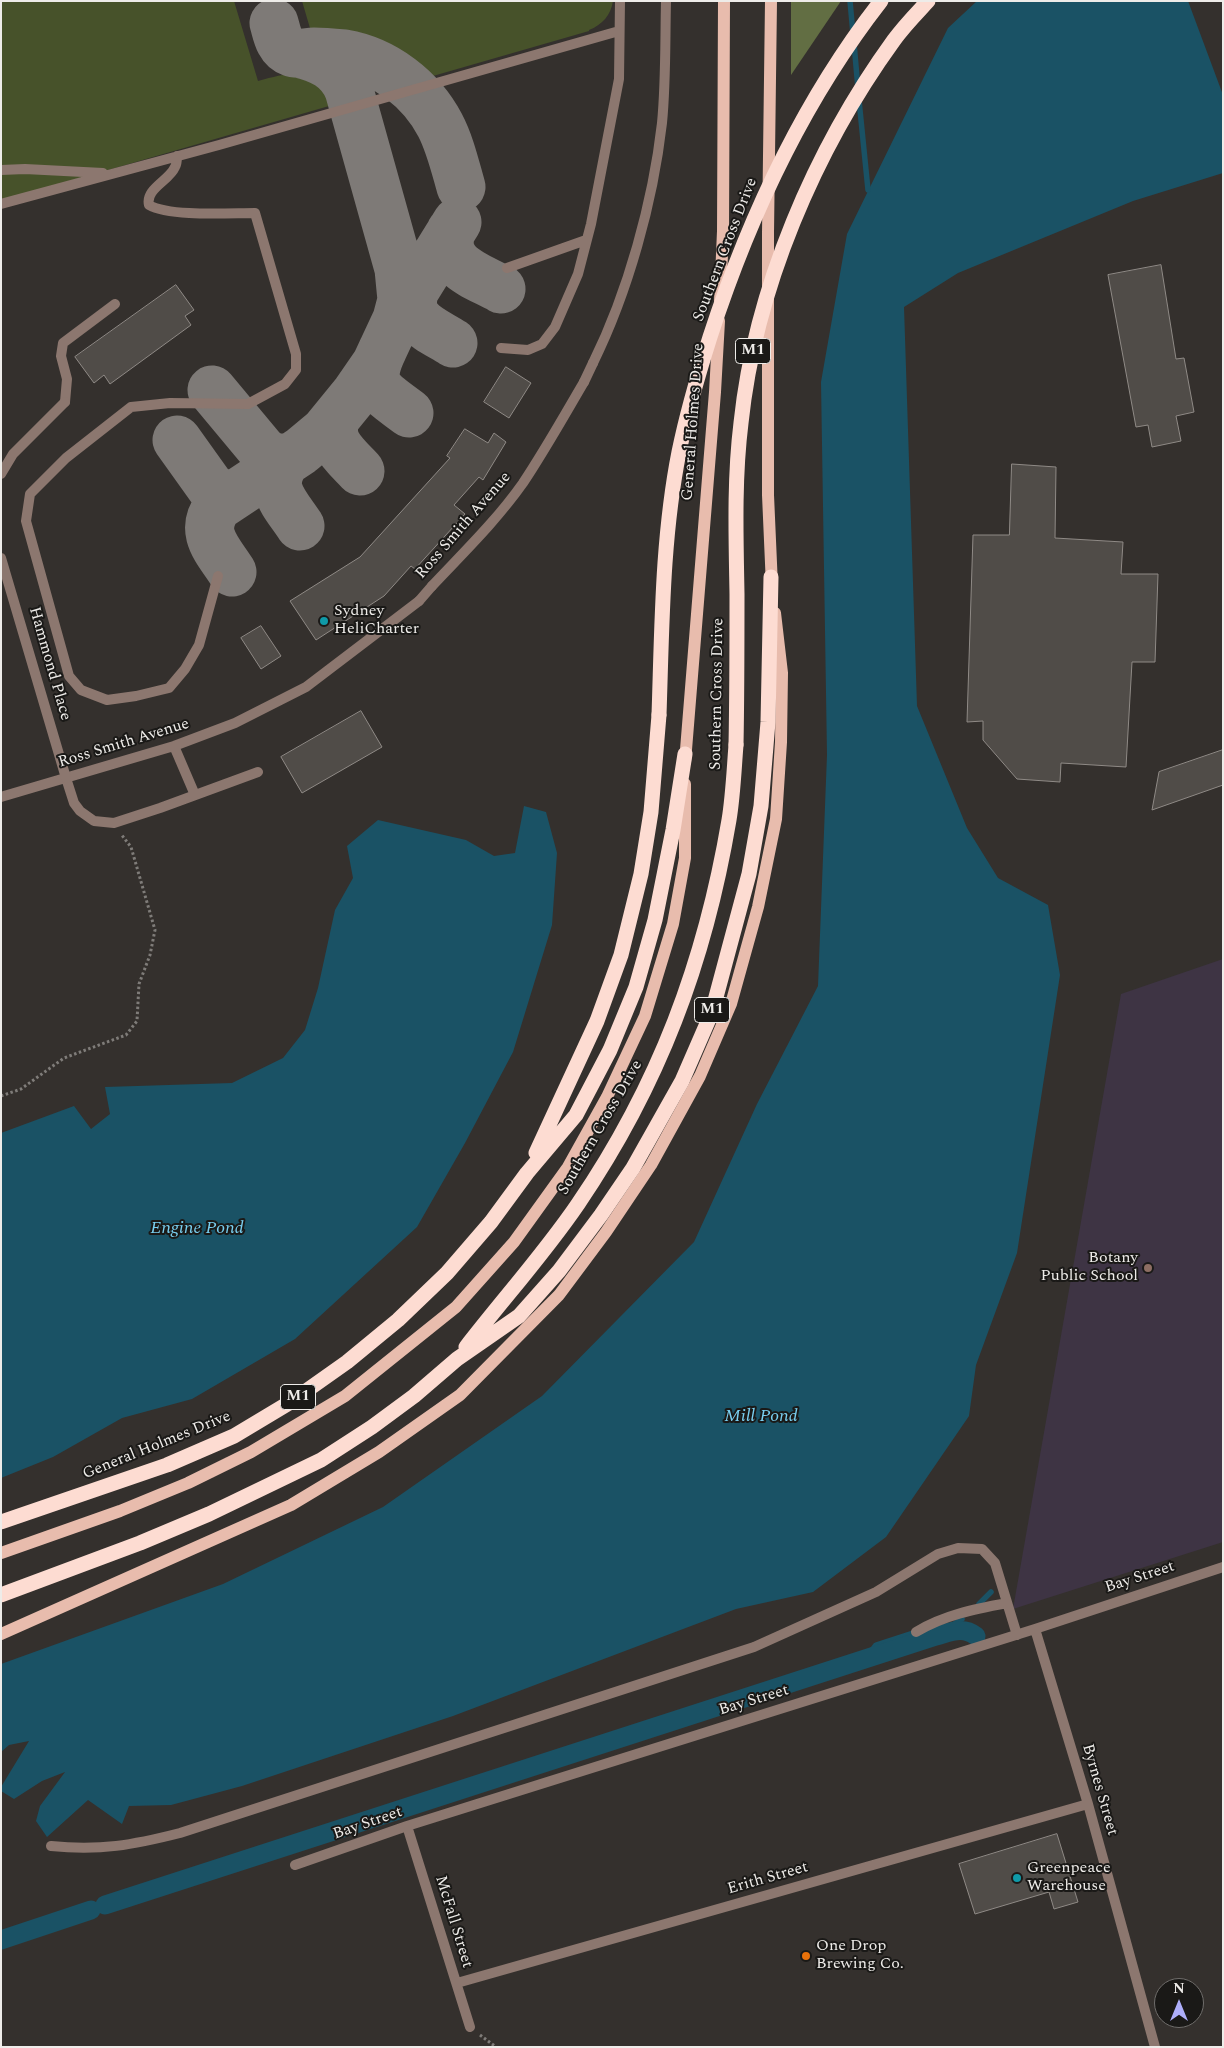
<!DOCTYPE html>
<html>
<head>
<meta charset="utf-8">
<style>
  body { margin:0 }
  #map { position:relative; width:1224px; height:2048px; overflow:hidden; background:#34302d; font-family:Spectral,serif }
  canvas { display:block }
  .frame { position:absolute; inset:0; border:2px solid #eeece9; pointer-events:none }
  .north { position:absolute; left:1154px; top:1978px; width:50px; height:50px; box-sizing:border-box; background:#1a1917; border:1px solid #6f6d6b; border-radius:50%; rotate:0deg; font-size:14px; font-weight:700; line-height:20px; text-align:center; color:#eeece9 }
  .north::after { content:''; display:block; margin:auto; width:18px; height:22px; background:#aeaefa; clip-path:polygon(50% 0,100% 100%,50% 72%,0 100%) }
</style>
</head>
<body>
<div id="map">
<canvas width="1224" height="2048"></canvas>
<div class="frame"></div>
<div class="north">N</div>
</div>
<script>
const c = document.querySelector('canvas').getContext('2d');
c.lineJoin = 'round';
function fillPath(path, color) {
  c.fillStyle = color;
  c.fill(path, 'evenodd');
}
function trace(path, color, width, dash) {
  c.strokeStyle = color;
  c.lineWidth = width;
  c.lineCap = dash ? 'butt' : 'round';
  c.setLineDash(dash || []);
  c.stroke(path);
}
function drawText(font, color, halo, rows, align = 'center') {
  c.font = font + ' Spectral,serif';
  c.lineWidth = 4;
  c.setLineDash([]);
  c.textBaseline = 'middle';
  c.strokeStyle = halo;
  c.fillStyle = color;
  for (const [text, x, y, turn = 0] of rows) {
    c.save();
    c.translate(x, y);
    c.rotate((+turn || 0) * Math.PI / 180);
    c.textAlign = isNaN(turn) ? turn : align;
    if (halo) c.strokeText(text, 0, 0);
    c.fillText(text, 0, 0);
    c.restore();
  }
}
fillPath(new Path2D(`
  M1223,959V1542L1013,1609L1121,994Z`), '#3e3444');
fillPath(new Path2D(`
  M1,1H234L258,81C296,71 313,66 336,104L1,201Z
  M302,1H613C611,15 602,25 589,30V31L426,78C390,47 360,35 312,35Z`), '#47522a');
fillPath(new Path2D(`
  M791,1H841L791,75Z`), '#626e43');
fillPath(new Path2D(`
  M977,1H1188L1223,95V173L1133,201L958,273L904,307L917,706L967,828L998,878L1048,905L1060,975L1017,1253L976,1365L969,1416L886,1537L813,1592L736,1609L453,1716L242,1786L171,1805L129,1806L122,1824L88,1800L47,1837L36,1821L40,1806L65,1772L42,1781L14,1799L1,1791V1787L29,1741L9,1745L1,1752V1664L223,1584L383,1507L542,1396L694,1242L757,1104L818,986L827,755L821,382L847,234L948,28Z
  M524,806L546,812L557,853L552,925L513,1052L465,1143L417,1227L295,1339L192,1399L122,1418L53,1457L1,1478V1133L74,1106L91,1129L110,1114L105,1087L232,1083L283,1058L305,1030L318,988L335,910L353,878L347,846L378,820L466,840L494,856L515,853Z`), '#1a5265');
trace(new Path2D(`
  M850,1L853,34
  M854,43L858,89
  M859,100L868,190
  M979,1604L991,1592
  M954,1631L969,1626
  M864,1661L876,1645L916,1632L936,1636L962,1619`), '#1a5265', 5.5);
trace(new Path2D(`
  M105,1905L936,1636C951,1632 963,1626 976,1636
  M1,1940L91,1910`), '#1a5265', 19);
trace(new Path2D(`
  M274,23C277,33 279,48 291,52C298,55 306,52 314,52C324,52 334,53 344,54C385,61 421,89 440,125C450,144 455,166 461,187
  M298,53C320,58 340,67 349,90L399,269L402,300L397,319
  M451,231C441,266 476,275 501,289
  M415,289C404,321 431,329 453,343
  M383,349C365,386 380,391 409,413
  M212,390L262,450L274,459L291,457
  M336,418C326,441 346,456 360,471
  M177,440L212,489L225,494L238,493
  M286,461C266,487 285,503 300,526
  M232,572C218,550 198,532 218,506L301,451L325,431L356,393L376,364L397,319L457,222`), '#7e7a77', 49);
const building = new Path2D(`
  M1161,265L1176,359L1184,358L1194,412L1176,416L1181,441L1152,447L1148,425L1136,427L1108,275Z
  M176,285L194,310L185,316L191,325L110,384L104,375L94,383L75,357Z
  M506,367L531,383L509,418L484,402Z
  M465,429L488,443L494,433L506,442L483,480L479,477L454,505L465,514L415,569L411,566L384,596L316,640L290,601L360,557L450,458L447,456Z
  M1012,464L1056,467L1055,538L1123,542L1121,574H1158L1155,662H1132L1126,767L1061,763L1060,782L1017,779L983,740V721L967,722L973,535H1009Z
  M261,626L281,656L261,669L241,638Z
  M361,711L382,747L302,793L281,757Z
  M1223,750V785L1152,810L1159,772Z
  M1057,1834L1078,1902L1054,1909L1049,1892L975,1914L959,1864Z`);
fillPath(building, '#504c48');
trace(building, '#8f8a86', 1);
trace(new Path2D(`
  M1,1096L21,1089L64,1058L126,1035L137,1021L139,984L150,955L155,930L131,847L121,834
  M480,2035L496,2047`), '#7f7c79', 3, [2.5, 2.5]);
trace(new Path2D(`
  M177,156C177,159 177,164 175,167C169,181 145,189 149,205C170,217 229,213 255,213L296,354V370L285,384L248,404L170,403L131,407L66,458L30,494L26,521L69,676L81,690L107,700L136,696L169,688L185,669L199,645L218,576
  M1,170L25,169L103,173
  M1,204L219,145L619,31
  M507,268L586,240
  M501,348L528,350L542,344L555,327L578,274L591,224L619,79L620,1
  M593,363C628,292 653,202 662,123C666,82 665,42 666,1
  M65,402L67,379L61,356L63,343L115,304
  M432,586C463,553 497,520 523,483C545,450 564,416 584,382
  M174,746L195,795
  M66,778L74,803L80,811L94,821L114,823L160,808L258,772
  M1,797L174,746L235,723L306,687L419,601
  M916,1632C944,1615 975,1609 1007,1603
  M51,1846C100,1851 133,1845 180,1833L754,1647L876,1592L938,1554L958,1548L982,1549L995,1563L1017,1635`), '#8c776f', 10);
trace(new Path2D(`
  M584,382L593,363
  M1,474L13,454L65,402
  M1,558L66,778
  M419,601L432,586
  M1035,1629L1088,1804L1155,2047
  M407,1826L470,2027
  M295,1865L407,1826L1035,1629L1223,1567
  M457,1983L1088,1804`), '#8c776f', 10);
trace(new Path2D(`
  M771,1L768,233V495L772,586
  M720,301L723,231L724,1
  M685,762L715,392L719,321
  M1,1553L120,1511L188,1483L251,1452L345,1396L456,1307L514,1242L568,1167L607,1097L645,1016L673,924L685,858V784
  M1,1634L291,1505L379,1452L460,1395L559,1295L606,1232L651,1165L700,1076L731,1004L758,907L776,819L781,742L782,673L775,613`), '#e8bcad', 12);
trace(new Path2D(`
  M536,1153L597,1021L621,955L641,874L651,812L659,715
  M466,1347C503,1299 544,1254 578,1204C659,1085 705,962 729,820C733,796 734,770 736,745
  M1,1522L167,1465L234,1436L289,1403L347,1362L398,1320L447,1273L491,1222L527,1173L576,1115L610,1050L636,987L655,920L673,830L685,754
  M1,1595L140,1543L209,1514L321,1460L372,1427L414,1396L457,1359L519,1316L559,1271L601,1215L633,1168L682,1081L712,1012L749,874L761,806L768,722L771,577`), '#fddcd2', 15);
trace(new Path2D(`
  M659,715C662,627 662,538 679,452C687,413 698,375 710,337C749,217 803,101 881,1
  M736,745C737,695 737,644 737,594C736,537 734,480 741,423C755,289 815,149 894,40C904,26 916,14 928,1`), '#fddcd2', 15);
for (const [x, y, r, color] of [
  [324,621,5,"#0f9aa8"],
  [1148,1268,5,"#8d6e63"],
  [1017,1878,5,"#0f9aa8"],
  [806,1956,5,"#e8710a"]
]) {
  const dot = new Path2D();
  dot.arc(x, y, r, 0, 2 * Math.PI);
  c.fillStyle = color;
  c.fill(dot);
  trace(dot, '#1a1917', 2);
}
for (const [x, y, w] of [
  [753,351,35],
  [712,1010,35],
  [298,1397,35]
]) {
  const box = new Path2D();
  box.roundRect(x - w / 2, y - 12.5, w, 25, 4);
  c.fillStyle = '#1a1917';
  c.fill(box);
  trace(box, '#eeece9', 1);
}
drawText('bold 15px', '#eeece9', null, [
  ["M1",753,351],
  ["M1",712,1010],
  ["M1",298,1397]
]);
drawText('16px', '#eeece9', '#1a1917', [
  ["Southern Cross Drive",726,250,-69],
  ["General Holmes Drive",694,422,-86],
  ["Ross Smith Avenue",464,526,-49],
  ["Hammond Place",49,664,74],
  ["Southern Cross Drive",718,694,-89],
  ["Ross Smith Avenue",124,744,-17],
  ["Southern Cross Drive",601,1128,-60],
  ["General Holmes Drive",157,1446,-22],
  ["Bay Street",1140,1578,-18],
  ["Bay Street",754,1701,-17],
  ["Byrnes Street",1099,1790,74],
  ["Bay Street",368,1824,-19],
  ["Erith Street",768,1879,-16],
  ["McFall Street",453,1922,73]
]);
drawText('16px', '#eeece9', '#1a1917', [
  ["Sydney",334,612],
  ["HeliCharter",334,630],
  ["Botany",1138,1259,"right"],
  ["Public School",1138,1277,"right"],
  ["Greenpeace",1027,1869],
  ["Warehouse",1027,1887],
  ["One Drop",816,1947],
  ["Brewing Co.",816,1965]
], 'left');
drawText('italic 18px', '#79cff0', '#1a1917', [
  ["Engine Pond",197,1229],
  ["Mill Pond",761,1417]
]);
</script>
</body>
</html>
